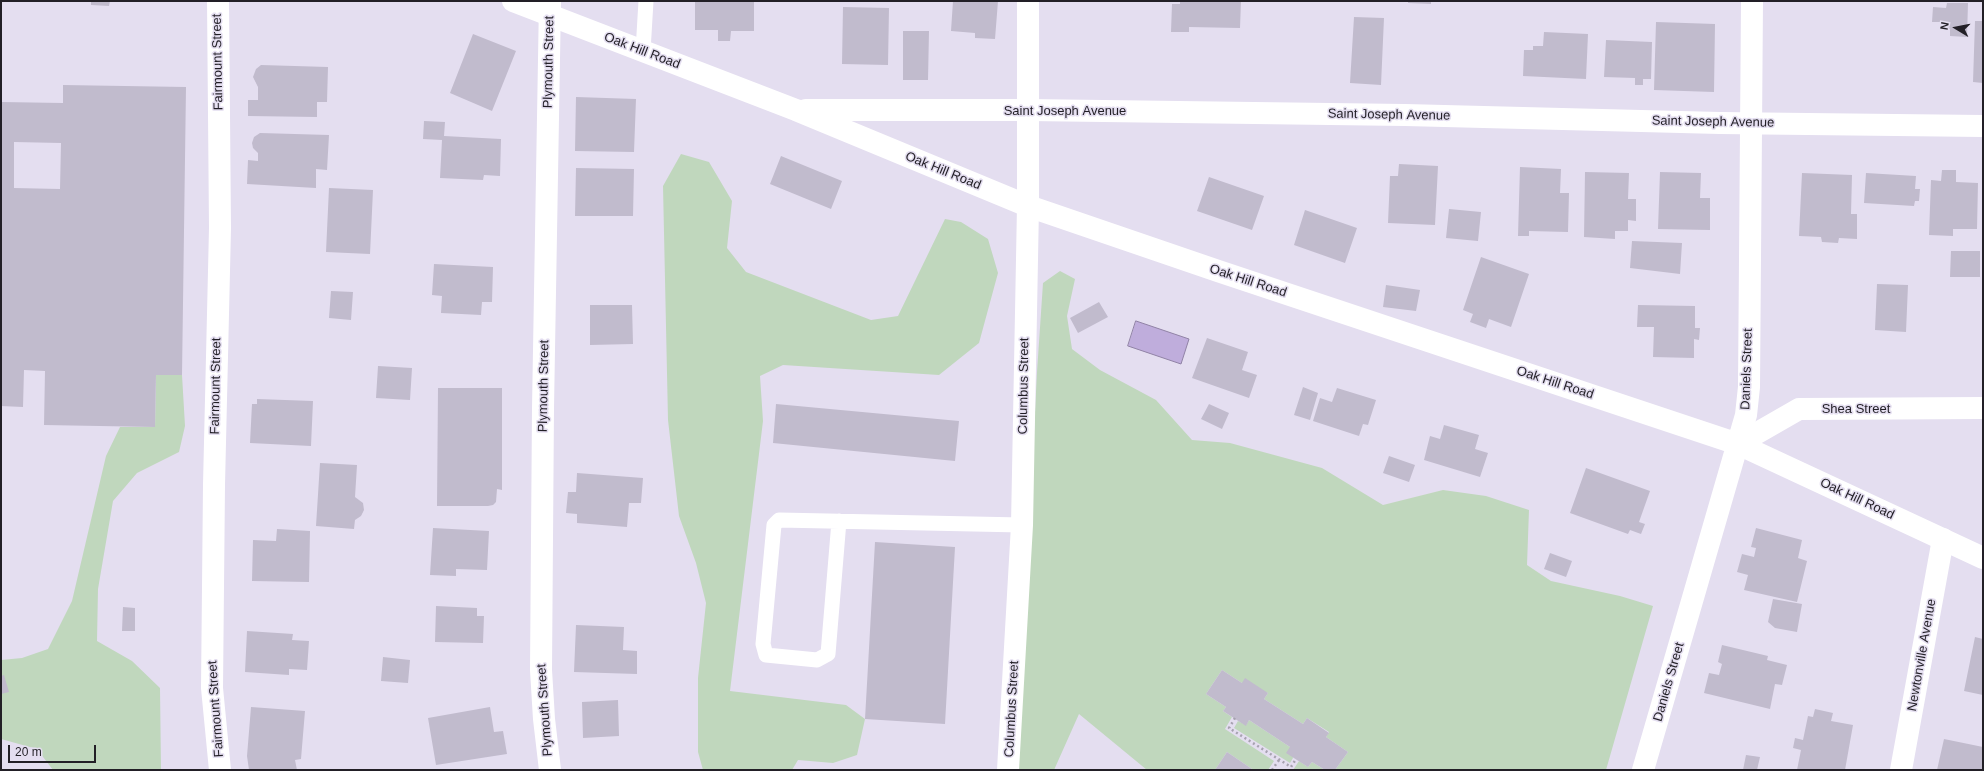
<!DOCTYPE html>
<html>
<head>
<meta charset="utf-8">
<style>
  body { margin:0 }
  #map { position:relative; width:1984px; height:771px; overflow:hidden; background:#e4def0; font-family:Arial,sans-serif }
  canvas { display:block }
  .frame { position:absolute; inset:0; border:2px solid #221f26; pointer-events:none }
  .north { position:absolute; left:1936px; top:8px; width:40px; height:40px; -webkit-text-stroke:3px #e4def0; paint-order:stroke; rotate:280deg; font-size:11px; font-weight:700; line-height:16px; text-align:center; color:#221f26 }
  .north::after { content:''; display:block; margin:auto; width:14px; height:18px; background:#221f26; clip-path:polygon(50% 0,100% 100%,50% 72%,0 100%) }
  .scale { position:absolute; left:8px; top:745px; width:88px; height:18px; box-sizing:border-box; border:2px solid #221f26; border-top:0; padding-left:5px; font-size:12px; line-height:14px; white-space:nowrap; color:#221f26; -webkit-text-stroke:3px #e4def0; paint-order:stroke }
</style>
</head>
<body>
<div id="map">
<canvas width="1984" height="771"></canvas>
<div class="frame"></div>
<div class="north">N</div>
<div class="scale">20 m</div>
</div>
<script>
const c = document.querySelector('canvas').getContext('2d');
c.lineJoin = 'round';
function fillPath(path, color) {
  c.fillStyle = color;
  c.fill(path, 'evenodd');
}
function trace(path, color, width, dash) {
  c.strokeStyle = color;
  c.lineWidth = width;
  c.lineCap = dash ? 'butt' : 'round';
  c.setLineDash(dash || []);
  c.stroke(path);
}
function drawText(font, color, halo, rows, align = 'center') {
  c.font = font + ' Arial,sans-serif';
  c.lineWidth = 3;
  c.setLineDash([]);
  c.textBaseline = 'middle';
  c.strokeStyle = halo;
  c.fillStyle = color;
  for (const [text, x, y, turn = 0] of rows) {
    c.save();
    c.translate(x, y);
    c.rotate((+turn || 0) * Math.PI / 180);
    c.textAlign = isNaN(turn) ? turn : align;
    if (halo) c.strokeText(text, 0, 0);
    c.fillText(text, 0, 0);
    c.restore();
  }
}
fillPath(new Path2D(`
  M681,154L709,162L732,201L727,248L746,272L871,320L898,316L945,219L961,222L988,239L998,273L979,343L939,375L783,365L760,376L763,421L730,691L846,705L865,719L857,755L833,763L798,760L792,770H703L698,752V678L706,603L696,563L679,516L668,420L663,186Z
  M1060,271L1075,279L1067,316L1072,349L1100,370L1156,400L1192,440L1230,443L1322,468L1383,505L1443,490L1486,496L1529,510L1527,565L1551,581L1620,596L1653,606L1606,770H1335L1348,752L1326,737L1329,732L1307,718L1303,724L1264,699L1268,693L1242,683L1222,670L1206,694L1226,707L1223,711L1232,717L1225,729L1274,761L1268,770H1251L1252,769L1227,752L1215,770H1147L1079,714L1054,770H1017L1037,372L1043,283Z
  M156,375H182L185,426L179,452L137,473L113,501L98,589L97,641L132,661L160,688L161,770H53L37,749L1,739V660L22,658L48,649L72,601L106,456L120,427H155Z
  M1249,720L1290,747L1293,758L1290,763L1234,728L1238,721L1246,725Z
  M1299,761L1308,767L1312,762L1325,770H1293Z`), '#c0d7bd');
const water = new Path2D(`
  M1136,321L1189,339L1181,364L1128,346Z`);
fillPath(water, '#bfaddc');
trace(water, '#9082a5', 1);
fillPath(new Path2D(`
  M91,1H110L109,6L91,5Z
  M695,1H754V31H731L730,41H718V30H695Z
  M953,1H998L995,39L975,38V33L951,31Z
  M1180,1H1241L1240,28L1189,27V32H1171L1172,4H1180Z
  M1408,1H1431V4L1408,3Z
  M1947,3H1968L1967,37L1950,36V29L1946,28V22H1932L1933,7L1946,8Z
  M843,7L889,8L888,65L842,64Z
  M1354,17L1384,18L1381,85L1350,83Z
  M1975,21H1983V83L1973,82Z
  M1656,22L1715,24L1714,92L1654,90Z
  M903,31H929L928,80H903Z
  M1544,32L1588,34L1586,79L1523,76L1524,50H1533V46H1543Z
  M473,34L516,51L492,111L450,93Z
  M1606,40L1652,42L1651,79H1643V85H1635V78L1604,77Z
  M261,65L328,67L327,102H317V117L248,116V100H258V87L253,77L256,69Z
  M63,85L186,87L182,375H156L155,427L44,425L45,371L24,370L23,407L1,406V102L63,103ZM14,142L61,143L60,189L14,188Z
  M576,97L636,99L634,152L575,151Z
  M424,121L445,122L444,136L501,139L500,176L484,175L483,180L440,178L442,140L423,139Z
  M260,133L329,135L327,170L316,169V188L247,184L248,160L258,161V153L253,148L252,143L254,137Z
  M781,156L842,181L831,209L770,184Z
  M1399,164L1438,166L1435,225L1388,223L1390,176H1398Z
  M1520,167L1561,169L1560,193H1569L1568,232L1529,231V236H1518Z
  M576,168L634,169L633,216H575Z
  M1942,170H1956V182L1978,183L1977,229H1953V236L1929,235L1931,180L1941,181Z
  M1585,172L1629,173L1628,199H1636V221L1628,220V231H1615V239L1584,237Z
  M1660,172L1701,173L1700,198H1710V230L1658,229Z
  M1802,173L1852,175L1851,214H1857V239L1839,238L1838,243L1822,242L1821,237L1799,236Z
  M1866,173L1916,176L1915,189H1920L1919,201H1915L1914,206L1864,203Z
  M1209,177L1264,196L1252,230L1197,211Z
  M329,188L373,190L370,254L326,252Z
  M1449,209L1481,212L1478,241L1446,238Z
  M1305,210L1357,228L1345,263L1294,245Z
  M1632,241L1682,243L1680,274L1630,268Z
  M1951,251H1980V277H1950Z
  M1481,257L1529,274L1511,327L1489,319L1486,328L1470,322L1473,314L1463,310Z
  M434,264L493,267L492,302H482L481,315L441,313L442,296L432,295Z
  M1877,284L1908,285L1906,332L1875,330Z
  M1386,285L1420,290L1416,311L1383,307Z
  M331,291L353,292L351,320L329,318Z
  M1099,302L1108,317L1078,333L1070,318Z
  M590,305H632L633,344L590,345Z
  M1638,305L1695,306V328H1700L1699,340L1694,339V358L1653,357L1654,327H1637Z
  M1207,338L1248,352L1242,370L1257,375L1249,398L1192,378Z
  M378,366L412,368L410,400L376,398Z
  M1303,387L1318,393L1310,420L1294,415Z
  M438,388H502V490L497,489L496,502L493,505L488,506H437Z
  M1337,388L1376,400L1368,425L1363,424L1359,436L1313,421L1320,398L1332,402Z
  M257,399L313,401L311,446L250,443L252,404H257Z
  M776,404L959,421L955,461L773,443Z
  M1209,404L1229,413L1222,429L1201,419Z
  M1444,425L1479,435L1475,449L1488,453L1480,477L1424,460L1430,436L1440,439Z
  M1389,456L1415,465L1409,482L1383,473Z
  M320,463L357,465L355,497L363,503L364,510L361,516L355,520L354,529L316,526Z
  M1586,468L1650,491L1639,522L1645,524L1641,534L1630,530L1628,534L1570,513Z
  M577,473L643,478L641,503H629L627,527L577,523V514L566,513L568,492H576Z
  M433,528L489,531L487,570L456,569V576L430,575Z
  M1756,528L1802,540L1798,558L1807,561L1797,602L1744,590L1748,575L1737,572L1742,554L1754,557L1756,548L1751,547Z
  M277,529L310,531L309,582L252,581L253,540L276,541Z
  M875,542L955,547L945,724L865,719Z
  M1550,553L1572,561L1566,577L1544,569Z
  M1773,599L1802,604L1797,632L1775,628L1768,622Z
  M436,606L477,608V616H484L483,643L435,642Z
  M123,607L135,608V631H122Z
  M576,625L624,627L623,650L637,651V674L574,672Z
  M247,631L293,634L292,640L309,641L307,670L289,669V675L245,672Z
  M1975,637L1983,639V695L1964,691Z
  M1722,645L1768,656L1767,660L1787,665L1782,685L1775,684L1770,709L1704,693L1709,673L1719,675L1722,664L1718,662Z
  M383,657L410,660L408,683L381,681Z
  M1222,670L1242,683L1245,678L1268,693L1264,699L1303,724L1307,718L1329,733L1326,737L1348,752L1335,770H1325L1312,762L1308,767L1286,753L1290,747L1249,720L1246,726L1223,711L1226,707L1206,694Z
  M4,675L9,692L1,694V676Z
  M618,700L619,736L583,738L582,702Z
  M251,707L305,711L301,759L295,760L297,770H249L247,756Z
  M490,707L494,732L503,731L507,754L436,765L428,718Z
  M1815,709L1833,713L1831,721L1853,725L1845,770H1797L1801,750L1793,748L1795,738L1803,740L1808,716L1813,717Z
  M1944,739L1983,747V770H1937Z
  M1227,752L1252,769L1251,770H1215Z
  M1746,755L1760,757L1757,770H1743Z`), '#c1bbcd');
trace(new Path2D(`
  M1235,718L1229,728L1291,767L1296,759
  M1272,770L1279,760`), '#a7a2b0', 2.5, [2, 3]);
trace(new Path2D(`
  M643,51L646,1
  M839,521L828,654L817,660L766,655L763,644L774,525L779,520L1022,525`), '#fff', 15);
trace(new Path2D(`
  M1738,444L1799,409L1983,408
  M550,770L544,719L541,670L543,408L550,1
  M1008,770L1022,525L1028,206V1
  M1901,770L1943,539`), '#fff', 22);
trace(new Path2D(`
  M513,1L796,110L1028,206L1218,271L1738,444L1983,558
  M806,110H1028L1405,115L1720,123L1983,126
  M1643,770L1746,415L1749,387L1752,1`), '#fff', 22);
trace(new Path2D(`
  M218,1L220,228L214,485L212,688L220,770`), '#fff', 22);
drawText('13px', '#221f26', '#e4def0', [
  ["Oak Hill Road",642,51,21],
  ["Fairmount Street",218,62,-91],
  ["Plymouth Street",549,62,-89],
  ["Saint Joseph Avenue",1065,111],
  ["Saint Joseph Avenue",1389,115,1],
  ["Saint Joseph Avenue",1713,122,1],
  ["Oak Hill Road",943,171,22],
  ["Oak Hill Road",1248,281,18],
  ["Daniels Street",1747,369,-88],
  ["Oak Hill Road",1555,383,18],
  ["Fairmount Street",216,386,-89],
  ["Plymouth Street",544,386,-89],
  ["Columbus Street",1024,386,-89],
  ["Shea Street",1856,409],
  ["Oak Hill Road",1857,499,25],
  ["Newtonville Avenue",1922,655,-80],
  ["Daniels Street",1669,682,-74],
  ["Fairmount Street",216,709,-94],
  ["Columbus Street",1012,709,-87],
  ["Plymouth Street",545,710,-94]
]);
</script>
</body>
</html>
